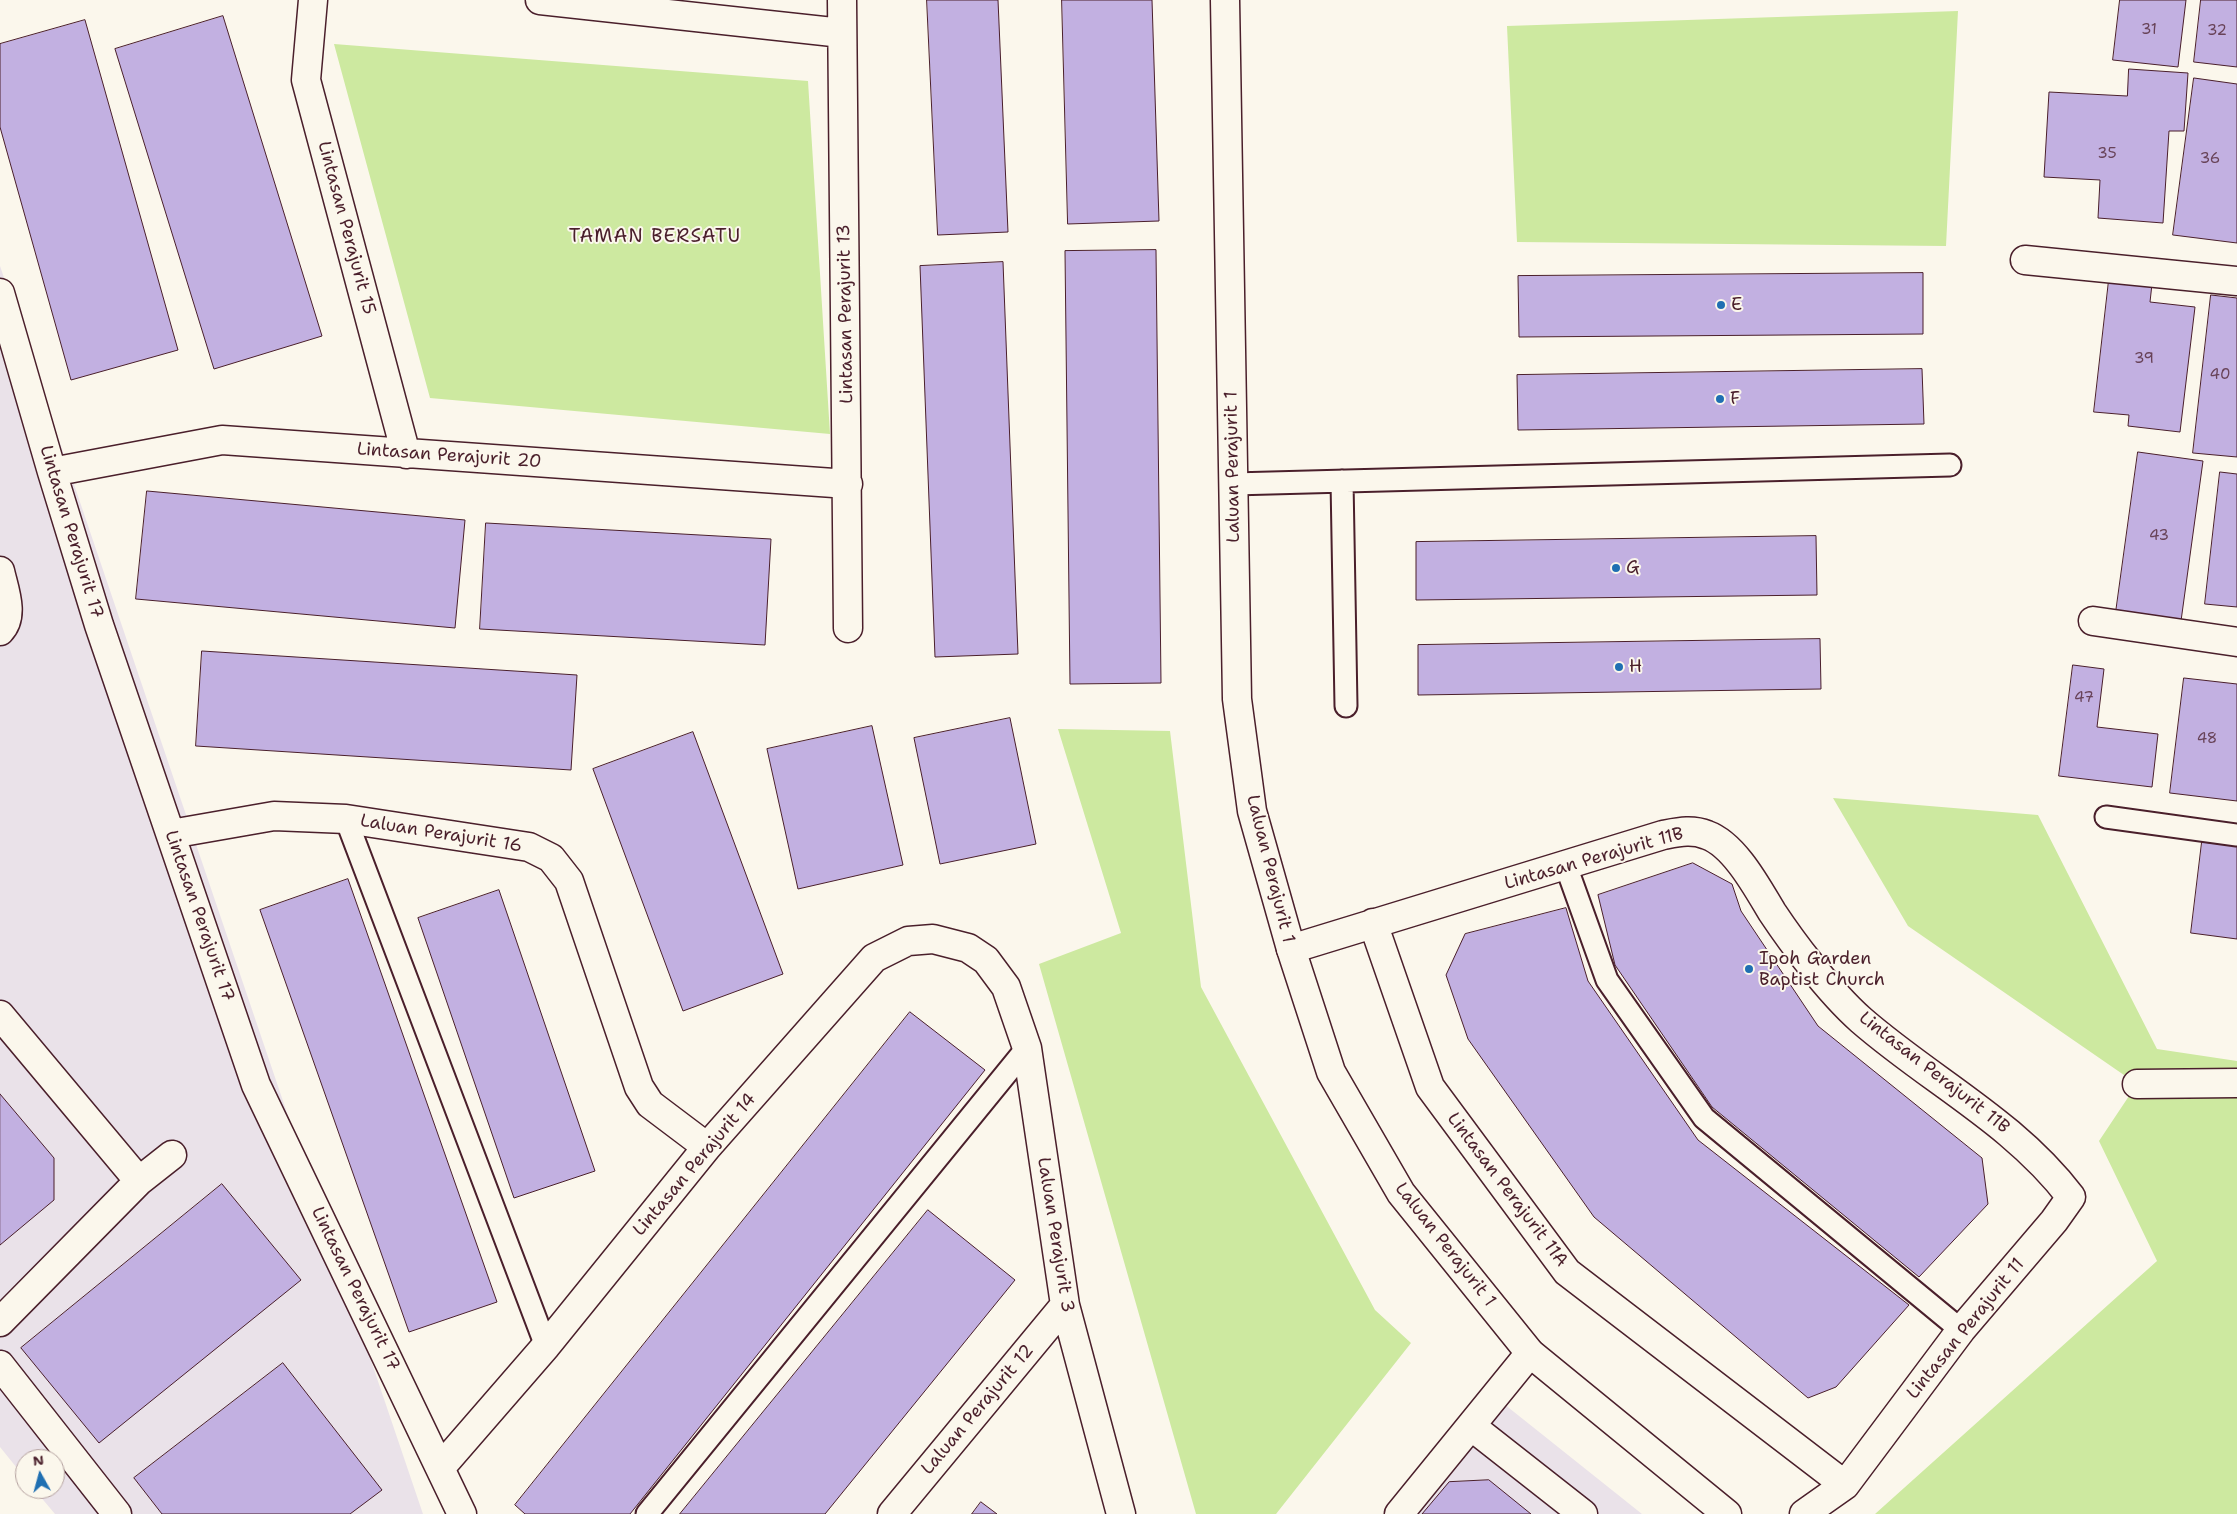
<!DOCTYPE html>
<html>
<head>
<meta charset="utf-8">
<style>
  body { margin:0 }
  #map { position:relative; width:2237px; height:1514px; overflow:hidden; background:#fbf7ec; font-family:"Shantell Sans",sans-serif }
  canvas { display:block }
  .north { position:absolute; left:15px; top:1449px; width:50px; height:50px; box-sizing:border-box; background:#fbf7ec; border:1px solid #b4a19f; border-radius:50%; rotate:353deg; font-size:14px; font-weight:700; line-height:20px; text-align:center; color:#4a1f2b }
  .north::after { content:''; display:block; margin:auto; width:18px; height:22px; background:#1f6fb2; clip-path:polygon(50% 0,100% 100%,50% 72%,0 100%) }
</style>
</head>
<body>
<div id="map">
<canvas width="2237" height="1514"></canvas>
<div class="north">N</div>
</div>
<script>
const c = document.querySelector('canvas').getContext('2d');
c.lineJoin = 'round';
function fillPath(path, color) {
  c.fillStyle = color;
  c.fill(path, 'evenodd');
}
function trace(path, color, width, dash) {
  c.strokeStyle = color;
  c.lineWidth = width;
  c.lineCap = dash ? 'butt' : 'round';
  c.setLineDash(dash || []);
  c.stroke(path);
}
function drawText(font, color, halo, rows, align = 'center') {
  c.font = font + ' "Shantell Sans",sans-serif';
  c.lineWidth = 4;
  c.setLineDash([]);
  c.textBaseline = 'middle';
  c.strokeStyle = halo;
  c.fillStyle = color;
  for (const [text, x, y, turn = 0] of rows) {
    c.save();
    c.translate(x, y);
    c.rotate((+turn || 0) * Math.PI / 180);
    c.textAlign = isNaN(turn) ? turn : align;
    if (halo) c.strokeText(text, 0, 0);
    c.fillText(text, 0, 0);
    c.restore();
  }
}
fillPath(new Path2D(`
  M0,266L423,1514H55L34,1489H55V1459H25V1478L0,1447Z
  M1494,1396L1642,1514H1396Z`), '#eae2e9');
fillPath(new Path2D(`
  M1958,11L1946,246L1517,242L1507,26Z
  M334,44L808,81L830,434L430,398Z
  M1058,729L1170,731L1201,987L1375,1310L1411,1343L1276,1514H1196L1039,964L1121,933Z
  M1833,798L2038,815L2157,1049L2237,1061V1514H1875L2157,1261L2099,1141L2137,1084L1908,926Z`), '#cde9a0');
const building = new Path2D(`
  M927,0H998L1008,232L938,235Z
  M1062,0H1152L1159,221L1068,224Z
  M2120,0H2186L2178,67L2113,60Z
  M2201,0H2237V67L2194,62Z
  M223,16L322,336L214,369L115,49Z
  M85,20L178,350L71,380L0,127V44Z
  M2129,69L2188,73L2184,131H2169L2163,223L2098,218L2100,180L2044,177L2049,92L2127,96Z
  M2194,78L2237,84V243L2173,235Z
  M1156,250L1161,683L1070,684L1065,251Z
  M1003,262L1018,654L935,657L920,266Z
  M1923,273V334L1519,337L1518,276Z
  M2109,280L2152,284L2150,302L2195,307L2180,432L2128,426L2129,415L2094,412Z
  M2211,295L2237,298V457L2193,453Z
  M1922,369L1924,424L1518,430L1517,375Z
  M2138,452L2203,461L2181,621L2116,612Z
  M2220,472L2237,474V607L2205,604Z
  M147,491L465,520L455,628L136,599Z
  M486,523L771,539L765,645L480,629Z
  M1816,536L1817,595L1416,600V542Z
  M1820,639L1821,689L1418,695V645Z
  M202,651L577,675L571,770L196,746Z
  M2073,665L2104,669L2097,727L2158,734L2152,787L2059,776Z
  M2184,678L2237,684V801L2170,793Z
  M1010,718L1036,844L940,864L914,738Z
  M872,726L903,865L798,889L767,749Z
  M693,732L783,974L683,1011L593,769Z
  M2202,842L2237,846V939L2191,933Z
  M1693,863L1732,884L1741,911L1818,1026L1982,1158L1988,1204L1919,1277L1712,1107L1615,965L1598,895Z
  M348,879L497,1302L409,1332L260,910Z
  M499,890L595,1171L514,1198L418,918Z
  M1566,908L1588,981L1698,1140L1909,1305L1836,1387L1808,1398L1594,1217L1468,1039L1446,975L1465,934Z
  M910,1012L985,1070L630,1514H525L515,1505Z
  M0,1094L54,1158V1200L0,1245Z
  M222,1184L301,1280L99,1443L21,1348Z
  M928,1210L1015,1280L825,1514H680Z
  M283,1363L382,1490L350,1514H162L134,1478Z
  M1489,1480L1531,1514H1422L1449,1482Z
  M981,1502L997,1514H972Z`);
fillPath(building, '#c2b0e1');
trace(building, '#4a1f2b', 1);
const lane = new Path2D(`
  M1342,481L1346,706
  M1233,484L1950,465
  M2106,817L2237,835
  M346,819L546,1346
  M1566,866L1607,980L1704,1118L1961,1330
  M647,1514L1027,1048`);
const street = new Path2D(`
  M313,0L306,80L406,454
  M540,0L842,33
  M842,0L848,628
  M2025,260L2237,281
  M0,293L52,472L99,625L256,1085L462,1514
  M52,472L222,440L848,484
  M0,571C4,589 15,616 0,631
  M2093,621L2237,642
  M171,834L274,816L346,819L529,847L551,858L569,881L639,1087L650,1104L707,1147
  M1373,923L1430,1087L1567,1272L1845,1485
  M1291,949L1663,835C1679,832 1692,829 1707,835C1735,845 1758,889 1772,912C1784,930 1797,948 1810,964C1825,983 1843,1004 1861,1020C1931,1081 2014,1122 2071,1197L2054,1221L1961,1330L1845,1485L1804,1514
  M0,1015L139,1181
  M2137,1084L2237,1083
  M0,1322L139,1181L172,1155
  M0,1365L117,1514
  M1471,1426L1583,1514
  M441,1467L546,1346L707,1147L874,958L908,941L933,939L968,948L986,960L1006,987L1027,1048L1065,1305L1121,1514
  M892,1514L1065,1305
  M1399,1514L1530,1353`);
const secondary = new Path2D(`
  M1225,0L1237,699L1252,811L1291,949L1331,1072L1401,1193L1530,1353L1727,1514`);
trace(lane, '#4a1f2b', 25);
trace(street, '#4a1f2b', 31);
trace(secondary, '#4a1f2b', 31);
trace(lane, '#fbf7ec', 21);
trace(street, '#fbf7ec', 28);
trace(secondary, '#fbf7ec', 28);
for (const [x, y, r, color] of [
  [1721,305,5,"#1f6fb2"],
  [1720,399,5,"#1f6fb2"],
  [1616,568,5,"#1f6fb2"],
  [1619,667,5,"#1f6fb2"],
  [1749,969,5,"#1f6fb2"]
]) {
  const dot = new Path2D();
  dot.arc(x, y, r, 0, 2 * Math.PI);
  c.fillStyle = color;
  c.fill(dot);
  trace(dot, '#fbf7ec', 2);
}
drawText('15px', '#684358', null, [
  ["31",2149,30],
  ["32",2217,31],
  ["35",2107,154],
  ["36",2210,159],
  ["39",2144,359],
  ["40",2220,375],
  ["43",2159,536],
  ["47",2084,698],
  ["48",2207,739]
]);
drawText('18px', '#4a1f2b', '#fbf7ec', [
  ["Lintasan Perajurit 15",346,228,75],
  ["Lintasan Perajurit 13",846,314,-91],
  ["Lintasan Perajurit 20",449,456,4],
  ["Laluan Perajurit 1",1233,467,-91],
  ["Lintasan Perajurit 17",71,532,73],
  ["Laluan Perajurit 16",441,834,9],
  ["Lintasan Perajurit 11B",1594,859,-16],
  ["Laluan Perajurit 1",1270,869,76],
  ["Lintasan Perajurit 17",199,916,71],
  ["Lintasan Perajurit 11B",1934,1073,38],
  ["Lintasan Perajurit 14",695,1165,-50],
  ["Lintasan Perajurit 11A",1507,1190,53],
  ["Laluan Perajurit 3",1055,1235,81],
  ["Laluan Perajurit 1",1445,1245,52],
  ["Lintasan Perajurit 17",355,1289,64],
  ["Lintasan Perajurit 11",1966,1329,-51],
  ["Laluan Perajurit 12",978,1410,-50]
]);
drawText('18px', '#4a1f2b', '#fbf7ec', [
  ["E",1731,305],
  ["F",1730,399],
  ["G",1626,568],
  ["H",1629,667],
  ["Ipoh Garden",1759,959],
  ["Baptist Church",1759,980]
], 'left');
c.letterSpacing = '1px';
drawText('19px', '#4a1f2b', '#fbf7ec', [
  ["TAMAN BERSATU",655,237]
]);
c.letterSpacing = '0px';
</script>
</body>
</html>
